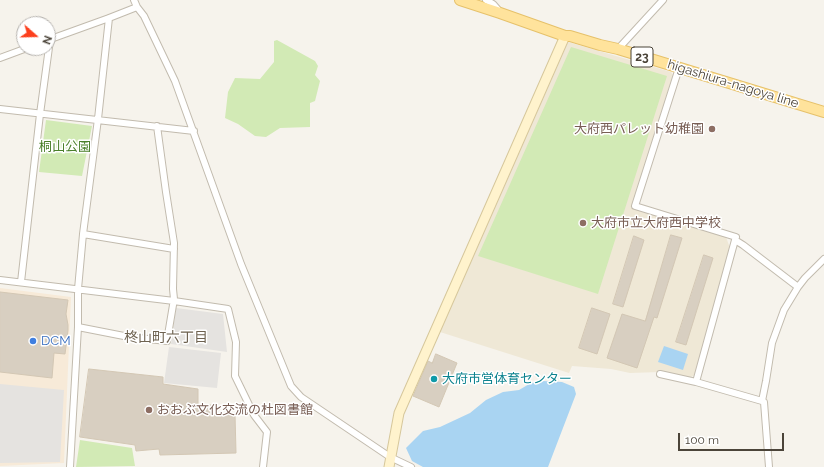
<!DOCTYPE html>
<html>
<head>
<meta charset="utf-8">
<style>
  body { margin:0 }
  #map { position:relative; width:824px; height:467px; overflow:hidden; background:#f6f3ec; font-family:Raleway,sans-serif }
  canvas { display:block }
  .north { position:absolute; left:16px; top:16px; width:40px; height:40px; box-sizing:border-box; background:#fff; border:1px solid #b7b4b0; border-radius:50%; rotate:110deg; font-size:11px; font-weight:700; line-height:16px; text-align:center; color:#4b4439 }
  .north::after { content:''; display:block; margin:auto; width:14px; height:18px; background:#fc3f1d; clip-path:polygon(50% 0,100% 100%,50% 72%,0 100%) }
  .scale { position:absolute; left:678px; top:433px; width:106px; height:18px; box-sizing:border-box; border:2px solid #4b4439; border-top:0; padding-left:5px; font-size:12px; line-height:14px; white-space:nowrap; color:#4b4439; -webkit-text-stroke:3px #fff; paint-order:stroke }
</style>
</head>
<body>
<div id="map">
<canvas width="824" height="467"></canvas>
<div class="north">N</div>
<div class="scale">100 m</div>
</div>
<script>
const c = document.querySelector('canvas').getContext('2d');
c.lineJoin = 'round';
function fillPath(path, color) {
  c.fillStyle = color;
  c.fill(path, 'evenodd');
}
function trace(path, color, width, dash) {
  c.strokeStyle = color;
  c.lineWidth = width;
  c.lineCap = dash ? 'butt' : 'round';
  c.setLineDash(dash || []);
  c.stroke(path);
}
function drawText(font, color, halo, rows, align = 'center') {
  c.font = font + ' Raleway,"Noto Sans JP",sans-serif';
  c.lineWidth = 3;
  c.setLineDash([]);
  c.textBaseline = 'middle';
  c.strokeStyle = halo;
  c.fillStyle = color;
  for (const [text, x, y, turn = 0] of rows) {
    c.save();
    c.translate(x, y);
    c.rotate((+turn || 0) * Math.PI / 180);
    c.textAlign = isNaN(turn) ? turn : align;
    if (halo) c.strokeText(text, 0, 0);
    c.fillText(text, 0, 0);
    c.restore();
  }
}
fillPath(new Path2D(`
  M0,288L71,297L64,463L0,466Z`), '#f7ead8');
fillPath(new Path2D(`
  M568,42L671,72L673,75L631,208L726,237L730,248L695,375L689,378L660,372L630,373L611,369L572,366L569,373L440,332Z`), '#efe8d6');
fillPath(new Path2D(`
  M277,40L315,61L318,66L315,75L320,81L315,101L310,103V127L280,128L266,137L255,136L238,124L225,118L228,92L235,78L260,79L274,62V41Z
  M571,47L667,76L598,294L478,256Z
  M46,120L92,126L82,176L39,172Z
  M80,440L132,448L135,466L76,467Z`), '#d2eab5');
fillPath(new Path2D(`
  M176,308L223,314L227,352L171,344Z
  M169,347L221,353L217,388L164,383Z
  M0,384L64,390L60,462L0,463Z`), '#e5e3e0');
fillPath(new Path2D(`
  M664,346L688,354L683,370L658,362Z
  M543,381L562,382L574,387L576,394L548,467H423L412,461L406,448L423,431L440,427L470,413L486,400L503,392L519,390L531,383Z`), '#a9d4f2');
const building = new Path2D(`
  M671,235L682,238L657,318L654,317L637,368L607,358L622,314L645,321Z
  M634,236L644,240L623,307L613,304Z
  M704,255L713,258L686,345L676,342Z
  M0,292L68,300L66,314L68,325V330L65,354L54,353L52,378L0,372Z
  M592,308L610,314L597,354L579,348Z
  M436,354L457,363L439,407L413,396L428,361L432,363Z
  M89,369L163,377V384L198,389V405H213L214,414H235L236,453L160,455L159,449L136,451L135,445L80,437Z`);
fillPath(building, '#d8cfc1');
trace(building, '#d3c7b4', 1);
const street = new Path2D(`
  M134,0L137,7L144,16L175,81L241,264L291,386L301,397L390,457L411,467
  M486,0L493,4L500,12
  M48,40L109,18L137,7
  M618,49L663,0
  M0,58L27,48
  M679,68L635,206L736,237L735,240L743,245L798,287
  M0,109L194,131
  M83,234L174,249
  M0,280L174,301L228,309L236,342L235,376L254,415L267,432L263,467
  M21,282L40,114L50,40
  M78,327L129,337L167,341L174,299L173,289L174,243L166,192L157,126
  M660,374L696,382L762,401
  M696,382L735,240
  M70,467L78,327V289L83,234L98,119L109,18
  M769,467L764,402L762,401L766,381L772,343L784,310L798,287L805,278L824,259`);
const secondary = new Path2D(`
  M389,467L399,413L565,36`);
const primary = new Path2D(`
  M460,0L500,13L565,36H570L600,45L618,49L824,112`);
trace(street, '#c2bbae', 8);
trace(secondary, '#d6c79b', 11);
trace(primary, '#e6c16a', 12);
trace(street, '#fff', 6);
trace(secondary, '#fff3cd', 9);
trace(primary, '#ffe39c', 10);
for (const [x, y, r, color] of [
  [712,129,4,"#8d6e63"],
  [583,223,4,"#8d6e63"],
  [33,341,4,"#3f7fe0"],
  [434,379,4,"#0f9aa8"],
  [149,410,4,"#8d6e63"]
]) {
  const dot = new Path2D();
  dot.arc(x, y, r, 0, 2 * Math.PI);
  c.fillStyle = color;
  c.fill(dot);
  trace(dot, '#fff', 1.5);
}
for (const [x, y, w] of [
  [642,57,22]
]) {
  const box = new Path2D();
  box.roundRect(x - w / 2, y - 10, w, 20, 3);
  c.fillStyle = '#fff';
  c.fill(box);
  trace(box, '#4b4439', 1);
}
drawText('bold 12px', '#4b4439', null, [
  ["23",642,57]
]);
drawText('13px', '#4b4439', '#fff', [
  ["higashiura-nagoya line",733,84,17]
]);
drawText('13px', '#785e54', '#fff', [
  ["大府西パレット幼稚園",704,129,"right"],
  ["大府市立大府西中学校",591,223],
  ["おおぶ文化交流の杜図書館",157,410]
], 'left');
drawText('13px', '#4a7f2a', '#fff', [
  ["桐山公園",65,147]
]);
drawText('13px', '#366cbe', '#fff', [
  ["DCM",41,341]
], 'left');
drawText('13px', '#0d838f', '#fff', [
  ["大府市営体育センター",442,379]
], 'left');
drawText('14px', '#6e6250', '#fff', [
  ["柊山町六丁目",166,338]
]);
</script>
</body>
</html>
